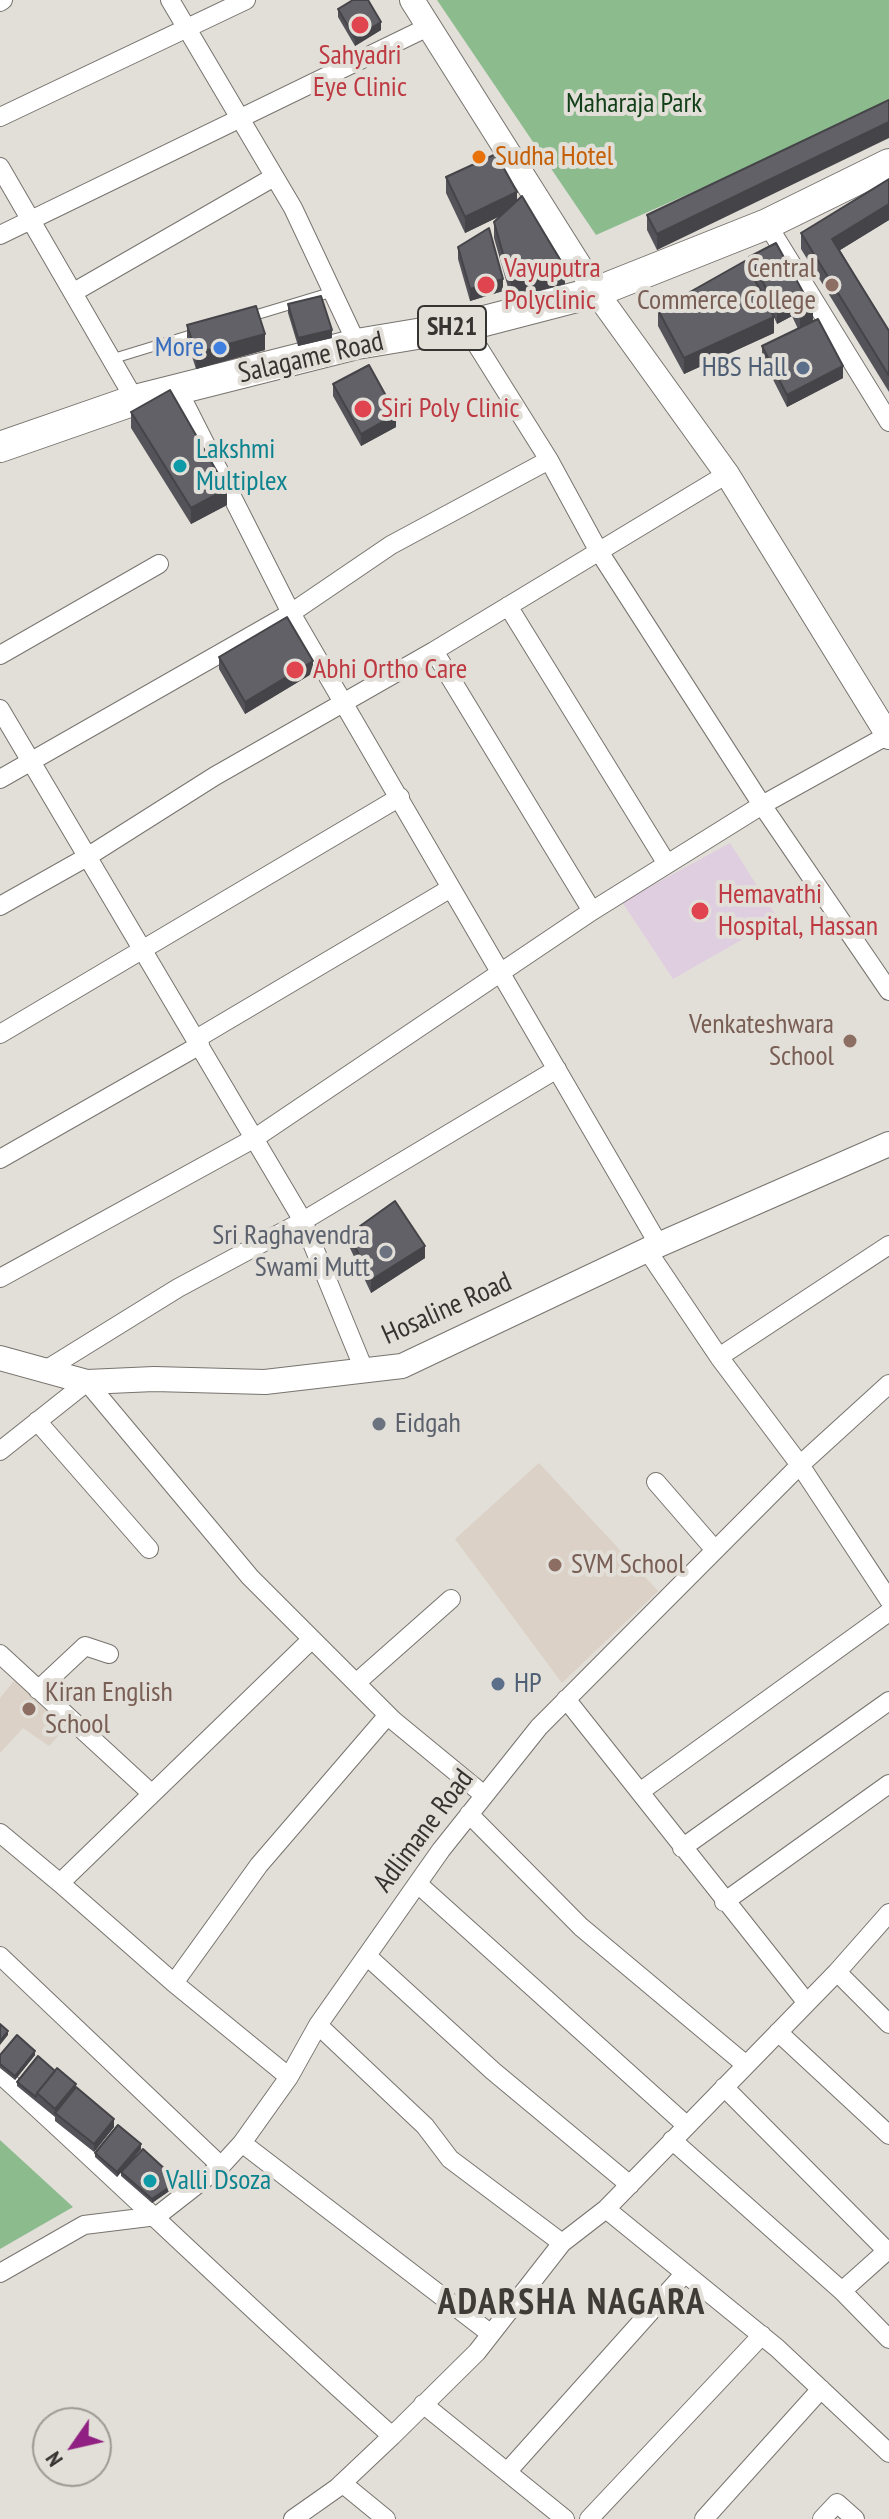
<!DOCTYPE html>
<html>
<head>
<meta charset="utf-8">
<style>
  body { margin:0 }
  #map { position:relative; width:889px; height:2519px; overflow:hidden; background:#e2ded8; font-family:"PT Sans Narrow",sans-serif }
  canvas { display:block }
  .north { position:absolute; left:32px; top:2407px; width:80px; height:80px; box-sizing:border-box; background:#e2ded8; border:2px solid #9d9a95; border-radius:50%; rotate:236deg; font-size:22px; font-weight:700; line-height:32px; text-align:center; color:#353431 }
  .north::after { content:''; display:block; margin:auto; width:28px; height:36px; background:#902081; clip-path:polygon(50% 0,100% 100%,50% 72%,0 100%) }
</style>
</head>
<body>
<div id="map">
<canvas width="889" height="2519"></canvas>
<div class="north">N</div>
</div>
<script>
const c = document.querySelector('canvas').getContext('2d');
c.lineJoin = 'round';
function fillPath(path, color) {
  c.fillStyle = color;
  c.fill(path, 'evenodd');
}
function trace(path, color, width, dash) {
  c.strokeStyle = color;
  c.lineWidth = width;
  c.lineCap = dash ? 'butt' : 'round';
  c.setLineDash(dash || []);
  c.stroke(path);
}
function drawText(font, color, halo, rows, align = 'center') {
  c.font = font + ' "PT Sans Narrow",sans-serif';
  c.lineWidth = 8;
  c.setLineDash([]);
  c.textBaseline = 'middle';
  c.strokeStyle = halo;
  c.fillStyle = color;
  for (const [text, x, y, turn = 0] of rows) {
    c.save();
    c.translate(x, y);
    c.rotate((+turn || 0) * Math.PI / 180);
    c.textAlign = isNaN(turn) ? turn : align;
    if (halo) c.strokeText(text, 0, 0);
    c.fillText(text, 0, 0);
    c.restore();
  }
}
fillPath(new Path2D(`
  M539,1463L658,1591L562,1683L455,1539Z
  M18,1676L72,1721L49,1746L23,1728L0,1753V1698Z`), '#dbd1c6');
fillPath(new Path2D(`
  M730,843L778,919L673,979L622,902Z`), '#dfcee0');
fillPath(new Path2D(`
  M437,0H889V105L596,235Z
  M0,2140L73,2207L0,2249Z`), '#8cbc8e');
const service = new Path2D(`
  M249,317L332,292
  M112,359L197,333`);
const minor = new Path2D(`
  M170,0L293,208L357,344
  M0,2L3,0
  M0,117L246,0
  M0,167L135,400
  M767,224L889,422
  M0,235L428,27
  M74,292L274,177
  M465,326L549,460L598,550L762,805L889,991
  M178,390L291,613L659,1245
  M508,606L667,864
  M0,655L159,564
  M0,709L303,1221L365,1372
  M0,779L291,613L391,545L549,460
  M0,906L87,857L215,776L434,651
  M592,911L434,651L727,474
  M0,1034L400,797
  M196,1039L451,888
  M0,1159L200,1045
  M889,1245L719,1357L800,1465L889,1600
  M647,1250L719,1357
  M0,1278L255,1138L592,911L762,805L888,735
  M44,1371L178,1288L303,1221L557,1069
  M37,1421L149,1549
  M0,1451L87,1382L250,1577L394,1721L484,1795
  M656,1482L715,1550
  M0,1654L151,1793
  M356,1683L451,1599
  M38,1690L85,1646L109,1654
  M566,1699L807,2003
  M641,1791L889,1612
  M469,1814L581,1927L746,2065
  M0,1833L60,1883
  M682,1848L889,1701
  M418,1884L686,2125
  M724,1902L889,1784
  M0,1956L221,2166
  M367,1956L493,2071L630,2185
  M837,1972L889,2024
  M174,1983L259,1865L388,1715
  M318,2025L425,2126L450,2159L562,2243
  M778,2032L889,2135
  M0,2074C132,2194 259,2318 392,2436L477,2352L562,2243L606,2209L837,1972L889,1913
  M289,2077L174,1983L60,1883L312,1639
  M724,2087L887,2251
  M672,2140L842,2291L889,2339
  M242,2143L491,2334
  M606,2209L777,2348L889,2453
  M0,2273L84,2225L157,2216L221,2166L242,2143L289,2077L318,2025L441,1850L539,1727L800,1465L889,1384
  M842,2291L889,2249
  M423,2404L565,2519
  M507,2472L685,2273
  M342,2483L386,2519
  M293,2519L337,2488L392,2436
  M589,2519L762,2335
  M704,2519L821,2389
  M822,2519L837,2503L855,2519`);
const tertiary = new Path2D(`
  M412,0L596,292L727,474L889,737
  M0,1358L87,1382L154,1379L265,1382L402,1366L647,1250L889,1144`);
const primary = new Path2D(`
  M0,447L135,400L357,344L465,326L596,292L767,224L889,164`);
trace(service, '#77736e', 11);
trace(minor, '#77736e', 20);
trace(tertiary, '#77736e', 26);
trace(primary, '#77736e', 32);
trace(service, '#fff', 9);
trace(minor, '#fff', 18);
trace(tertiary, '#fff', 24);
trace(primary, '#fff', 30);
fillPath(new Path2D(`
  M338,9L381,30L355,46L338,17Z
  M889,100L657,250L647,230V215Z
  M446,177L517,202L565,284L511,298L494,238V222L502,215L465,233L446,193Z
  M889,179V220L840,250L889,331V392L801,249V233Z
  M458,247L503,291L470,301L458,259Z
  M749,257L813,322L843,378L787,407L762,358V346L798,329L792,316L777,324L774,317V333L684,374L658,326V310L749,268Z
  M288,304L332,338L298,346L288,313Z
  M187,325L265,350L196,369L187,341Z
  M333,384L396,427L361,446L333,396Z
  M131,412L227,505L191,524L131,428Z
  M219,657L313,673L245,714L219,669Z
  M349,1234L425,1258L371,1293L349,1246Z
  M0,2055H35L15,2080L0,2068Z
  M17,2082L76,2087L114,2127L94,2152L55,2121V2117L17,2086Z
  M141,2149L122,2172L178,2185L152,2203L121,2176V2172L117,2177L95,2157V2153Z`), '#545359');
fillPath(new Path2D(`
  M381,22V30L355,46V38Z
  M889,122V138L657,250V234Z
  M517,192V208L465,233V217Z
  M889,204V220L832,255V239Z
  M565,268V284L511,298V282Z
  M503,279V291L470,301V289Z
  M792,300V316L777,324V308Z
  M813,310V326L800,333V317Z
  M774,317V333L684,374V358Z
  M332,330V338L298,346V338Z
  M265,334V350L196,369V353Z
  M843,366V378L787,407V395Z
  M396,414V427L361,446V434Z
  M227,489V505L191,524V508Z
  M313,661V673L245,714V702Z
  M425,1246V1258L371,1293V1280Z
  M8,2031V2035L0,2045V2041Z
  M35,2051V2055L15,2080V2076Z
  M76,2084V2092L55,2113V2117V2109Z
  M114,2119V2127L94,2152V2144Z
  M141,2144V2149L117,2177V2172Z
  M178,2181V2185L152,2203V2199Z`), '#454448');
const building = new Path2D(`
  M353,0H368L381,22L355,38L338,9Z
  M889,100V122L657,234L647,215Z
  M496,154L517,192L465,217L446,177Z
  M889,179V204L832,239L889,331V376L801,233Z
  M522,196L565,268L511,282L494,222Z
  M489,228L503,279L470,289L458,247Z
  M776,243L813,310L800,317L792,300L777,308L749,257Z
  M745,261L774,317L684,358L658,310Z
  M321,296L332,330L298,338L288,304Z
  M256,306L265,334L196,353L187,325Z
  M818,319L843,366L787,395L762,346Z
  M369,365L396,414L361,434L333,384Z
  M170,390L227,489L191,508L131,412Z
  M287,617L313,661L245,702L219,657Z
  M395,1201L425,1246L371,1280L349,1234Z
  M0,2024L8,2031L0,2041Z
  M17,2035L35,2051L15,2076L0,2064V2055Z
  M38,2056L55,2071L37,2093L36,2097L17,2082Z
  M57,2068L76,2084L55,2109L37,2093Z
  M76,2087L114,2119L94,2144L55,2113Z
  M118,2125L141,2144L117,2172L95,2153Z
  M143,2149L178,2181L152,2199L121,2172Z`);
fillPath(building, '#626167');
trace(building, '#454448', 2);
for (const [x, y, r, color] of [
  [360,25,10,"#e0444e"],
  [479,157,8,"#e8710a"],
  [486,285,10,"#e0444e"],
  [832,285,8,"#8d6e63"],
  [220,348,8,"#3f7fe0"],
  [803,368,8,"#5c6f8a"],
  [363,409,10,"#e0444e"],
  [180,466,8,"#0f9aa8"],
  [295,670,10,"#e0444e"],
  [700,911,10,"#e0444e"],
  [850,1041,8,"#8d6e63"],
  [386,1252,8,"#6b7280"],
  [379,1424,8,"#6b7280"],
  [555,1565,8,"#8d6e63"],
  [498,1684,8,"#5c6f8a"],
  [29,1709,8,"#8d6e63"],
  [150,2181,8,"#0f9aa8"]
]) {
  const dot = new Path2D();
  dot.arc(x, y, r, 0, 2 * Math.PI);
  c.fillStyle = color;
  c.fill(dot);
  trace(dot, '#e2ded8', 3);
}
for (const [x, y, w] of [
  [452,328,68]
]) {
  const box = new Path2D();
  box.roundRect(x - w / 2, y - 22, w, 44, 6);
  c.fillStyle = '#e2ded8';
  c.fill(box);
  trace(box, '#353431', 2);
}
drawText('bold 26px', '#353431', null, [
  ["SH21",452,328]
]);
drawText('28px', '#be3a42', '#e2ded8', [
  ["Sahyadri",360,56,"center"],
  ["Eye Clinic",360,88,"center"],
  ["Vayuputra",504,269],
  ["Polyclinic",504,301],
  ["Siri Poly Clinic",381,409],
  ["Abhi Ortho Care",313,670],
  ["Hemavathi",718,895],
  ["Hospital, Hassan",718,927]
], 'left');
drawText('28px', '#113f17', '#e2ded8', [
  ["Maharaja Park",634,104]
]);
drawText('28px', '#c56008', '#e2ded8', [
  ["Sudha Hotel",495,157]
], 'left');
drawText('28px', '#785e54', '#e2ded8', [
  ["Central",816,269],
  ["Commerce College",816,301],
  ["Venkateshwara",834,1025],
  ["School",834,1057],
  ["SVM School",571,1565,"left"],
  ["Kiran English",45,1693,"left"],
  ["School",45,1725,"left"]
], 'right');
drawText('28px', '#366cbe', '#e2ded8', [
  ["More",204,348]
], 'right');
drawText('28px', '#353431', '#e2ded8', [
  ["Salagame Road",311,358,-13],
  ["Hosaline Road",447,1309,-24],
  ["Adlimane Road",424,1831,-53]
]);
drawText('28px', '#4e5e75', '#e2ded8', [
  ["HBS Hall",787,368],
  ["HP",514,1684,"left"]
], 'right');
drawText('28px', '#0d838f', '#e2ded8', [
  ["Lakshmi",196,450],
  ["Multiplex",196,482],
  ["Valli Dsoza",166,2181]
], 'left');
drawText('28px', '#5b616d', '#e2ded8', [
  ["Sri Raghavendra",370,1236],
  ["Swami Mutt",370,1268],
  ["Eidgah",395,1424,"left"]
], 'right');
c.letterSpacing = '2px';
drawText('bold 36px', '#3f3b37', '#e2ded8', [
  ["ADARSHA NAGARA",572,2304]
]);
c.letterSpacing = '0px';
</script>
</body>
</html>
